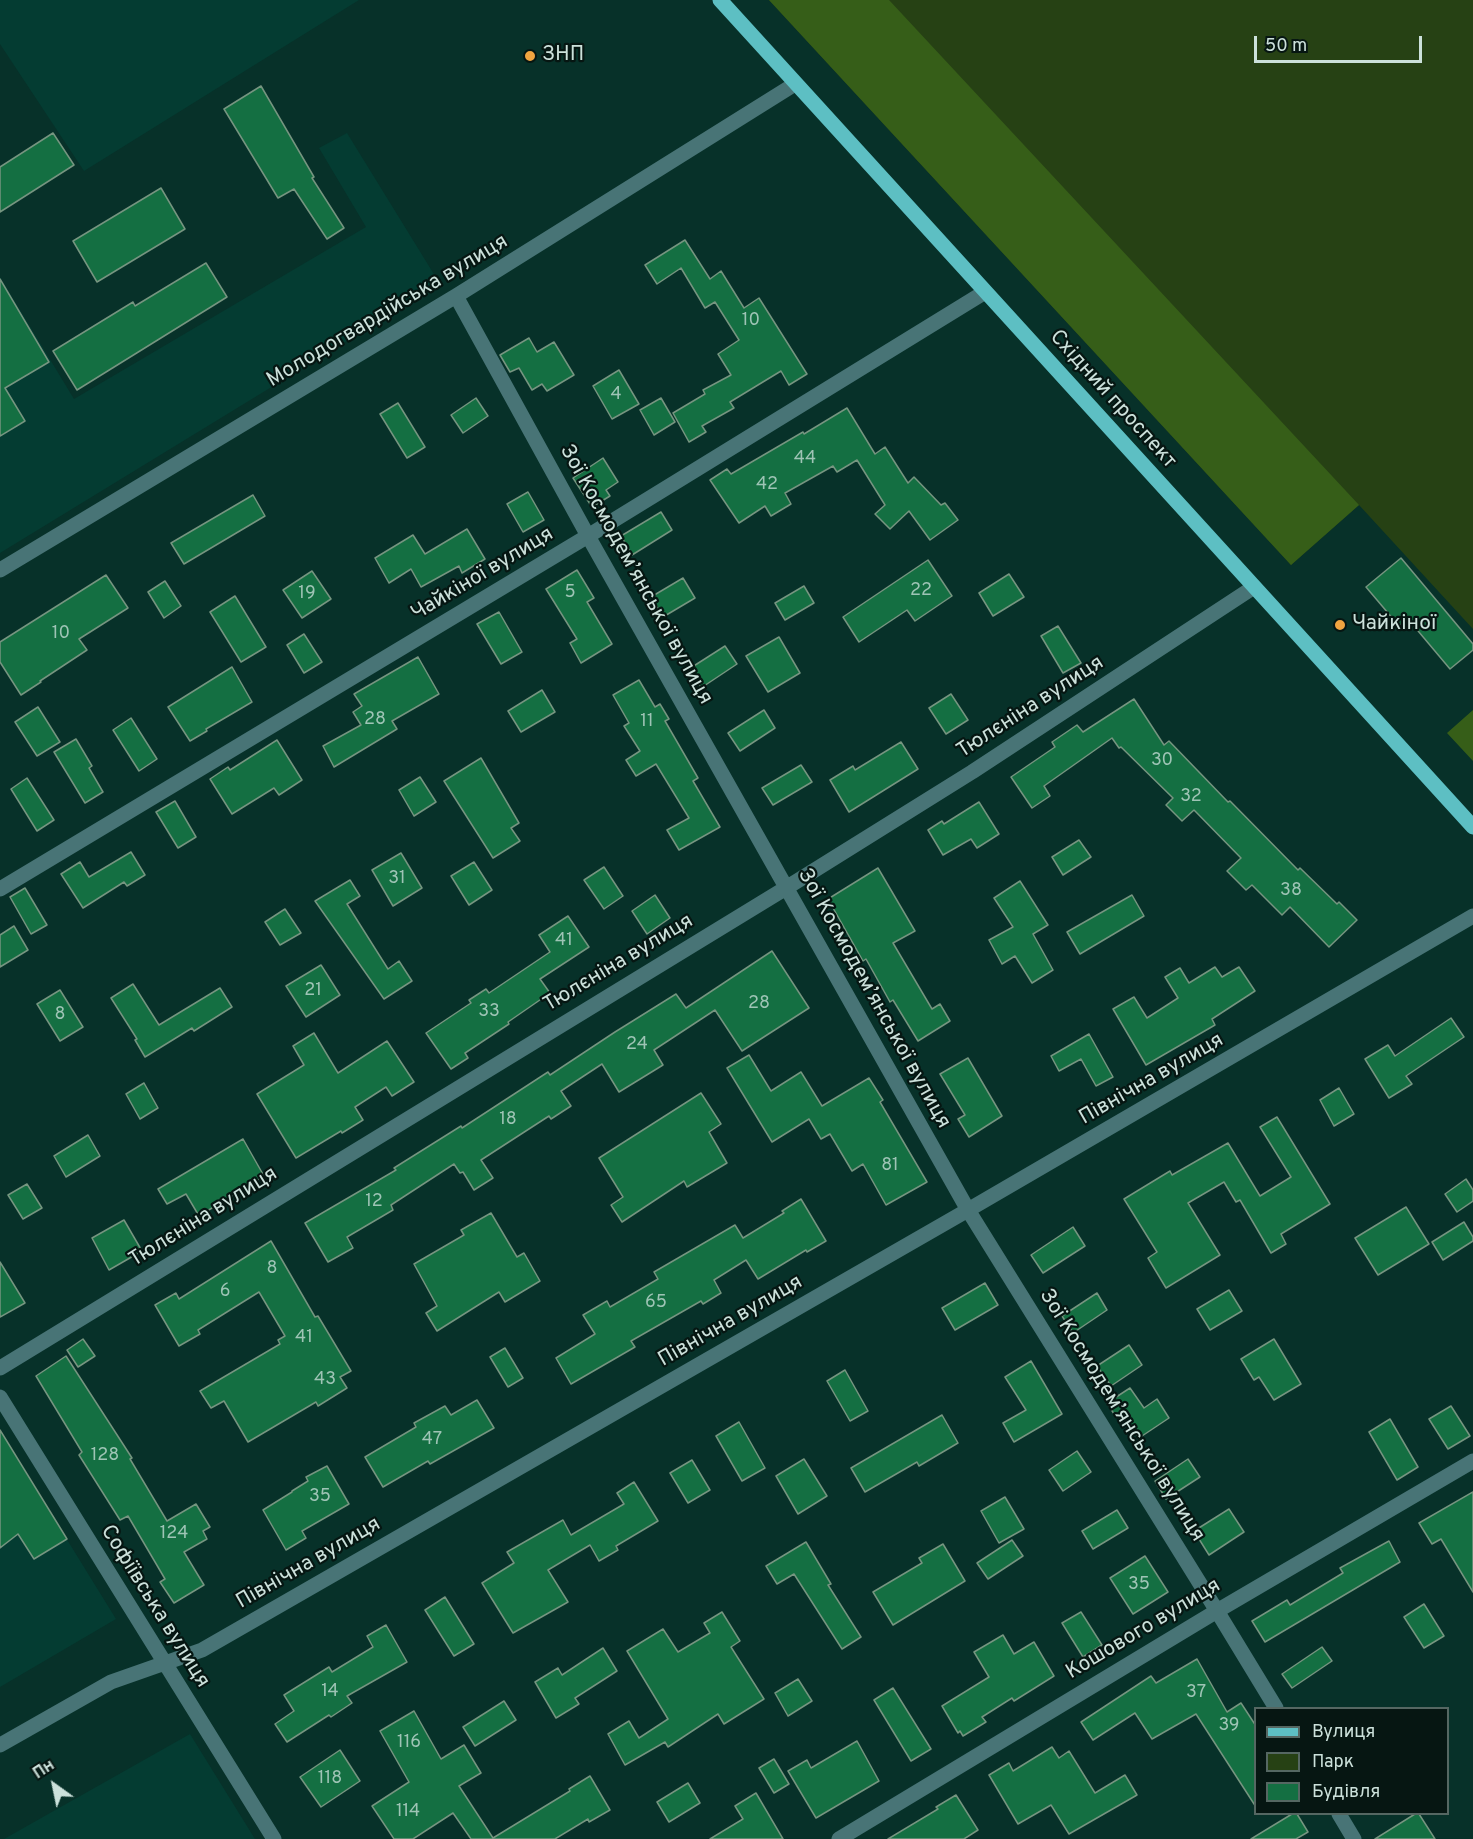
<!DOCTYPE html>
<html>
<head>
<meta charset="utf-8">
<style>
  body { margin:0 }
  #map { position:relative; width:1473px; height:1839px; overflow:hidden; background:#073129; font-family:Overpass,sans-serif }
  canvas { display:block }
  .legend { position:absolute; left:1254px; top:1707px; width:195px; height:108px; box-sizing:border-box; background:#061612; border:2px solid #556762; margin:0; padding:8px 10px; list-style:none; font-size:18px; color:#cce1db }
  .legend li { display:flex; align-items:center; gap:12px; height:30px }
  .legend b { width:30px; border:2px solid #556762 }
  .north { position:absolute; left:24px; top:1755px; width:60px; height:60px; -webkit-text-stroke:4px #061612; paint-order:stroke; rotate:327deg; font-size:16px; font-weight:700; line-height:24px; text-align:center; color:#cce1db }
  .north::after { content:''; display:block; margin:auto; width:21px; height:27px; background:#cce1db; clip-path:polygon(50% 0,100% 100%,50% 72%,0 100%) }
  .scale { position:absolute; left:1254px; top:36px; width:168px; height:27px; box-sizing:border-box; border:3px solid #cce1db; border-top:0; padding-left:8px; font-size:18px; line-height:21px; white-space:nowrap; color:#cce1db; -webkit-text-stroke:4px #061612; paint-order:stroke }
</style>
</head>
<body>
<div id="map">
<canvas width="1473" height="1839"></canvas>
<ul class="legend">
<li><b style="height:8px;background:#5dbfc3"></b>Вулиця</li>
<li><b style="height:16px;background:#264114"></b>Парк</li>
<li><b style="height:16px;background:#146f42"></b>Будівля</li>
</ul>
<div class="north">Пн</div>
<div class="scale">50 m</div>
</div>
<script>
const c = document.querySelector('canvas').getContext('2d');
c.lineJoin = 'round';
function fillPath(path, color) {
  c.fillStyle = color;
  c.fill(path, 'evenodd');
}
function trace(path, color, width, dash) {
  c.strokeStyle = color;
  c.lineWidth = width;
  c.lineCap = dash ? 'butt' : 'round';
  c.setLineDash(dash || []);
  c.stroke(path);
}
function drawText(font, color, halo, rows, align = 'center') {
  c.font = font + ' Overpass,sans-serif';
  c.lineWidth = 4.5;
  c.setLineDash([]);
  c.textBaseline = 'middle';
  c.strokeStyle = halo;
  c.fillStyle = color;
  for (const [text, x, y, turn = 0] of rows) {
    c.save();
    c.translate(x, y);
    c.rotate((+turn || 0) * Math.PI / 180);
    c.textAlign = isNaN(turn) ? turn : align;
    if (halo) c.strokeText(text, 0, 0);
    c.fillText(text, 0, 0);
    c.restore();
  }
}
fillPath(new Path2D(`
  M0,0H359L84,171L0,44Z
  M347,133L440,284L0,553V277L74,399L366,227L319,148Z
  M0,1431L116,1619L0,1687Z
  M190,1734L255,1839H4Z`), '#043c32');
fillPath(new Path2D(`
  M769,0H1473V629L1359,505L1291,565Z`), '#264114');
fillPath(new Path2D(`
  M769,0H889L1359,505L1291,565Z
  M1473,710V761L1447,733Z`), '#365e18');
const building = new Path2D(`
  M261,86L314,177L312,178L344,228L327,239L294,189L278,198L224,109Z
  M53,133L74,165L0,212V167Z
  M161,188L185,229L97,282L73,241Z
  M685,240L710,279L721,271L744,308L759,298L807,374L789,385L781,371L730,402L734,408L702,426L706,432L689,442L673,413L705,394L703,390L731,375L718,354L739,340L715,302L705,308L681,268L657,284L645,265Z
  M206,263L227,297L77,390L53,351L133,302L135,306Z
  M0,279L49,362L5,388L25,421L0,436Z
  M529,338L537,352L554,342L574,375L547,391L542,384L532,390L519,368L510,372L500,355Z
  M619,370L639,404L612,419L593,386Z
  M476,398L488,416L463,433L451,415Z
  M661,398L675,422L654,435L640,410Z
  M398,403L425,447L407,458L380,414Z
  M847,408L875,454L885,447L908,483L914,477L941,505L945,503L958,520L930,540L909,511L890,529L875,514L885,505L857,460L837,472L833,466L785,493L791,504L771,516L765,506L739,523L710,480L727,469L731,474L803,432L804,434Z
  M603,458L618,482L606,490L610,496L592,507L573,478Z
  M528,492L544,520L523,532L507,504Z
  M253,495L265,516L184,564L171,543Z
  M661,512L672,530L632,555L621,536Z
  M467,529L485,559L462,573L459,566L421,587L411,569L389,583L375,558L413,535L425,554Z
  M1401,558L1473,644V650L1450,669L1408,619L1399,626L1366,587Z
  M928,560L952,596L915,621L907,610L859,642L843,617Z
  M577,570L594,598L587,602L612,644L581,663L570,643L577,639L546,589Z
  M312,571L331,599L302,618L283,590Z
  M1009,574L1024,597L993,616L979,593Z
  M106,575L128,608L79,639L87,650L40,681L41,682L21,695L0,662V642Z
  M683,578L695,598L663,617L651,597Z
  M165,581L181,606L164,618L148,592Z
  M804,586L814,603L785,620L775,603Z
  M235,596L266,647L241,662L210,612Z
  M499,612L522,652L501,664L477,624Z
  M1058,626L1081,663L1063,673L1041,636Z
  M304,634L322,662L304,673L287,645Z
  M779,637L800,673L768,692L746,656Z
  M725,646L737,664L701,688L689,669Z
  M418,657L439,694L392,721L397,729L334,767L323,746L361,725L353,712L362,706L354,694Z
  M232,667L252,702L206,729L207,731L190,741L168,707Z
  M639,680L655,707L660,704L669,719L665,721L698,778L693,781L720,827L679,850L667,830L689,818L656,764L636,776L626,760L640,751L624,726L629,723L613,695Z
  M542,690L555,712L521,732L508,711Z
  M951,694L968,720L946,734L929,708Z
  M1134,699L1164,745L1169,741L1228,802L1230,801L1298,870L1300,868L1337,904L1339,902L1357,920L1329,947L1290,907L1282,915L1252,885L1246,890L1227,871L1241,858L1194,810L1182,821L1166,805L1173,798L1121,747L1119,748L1112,738L1044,786L1050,796L1032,808L1011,777L1055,747L1052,742L1077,725L1083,732Z
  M38,707L60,742L37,756L15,722Z
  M764,710L775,728L740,751L728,733Z
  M131,718L157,759L139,771L113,730Z
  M76,739L92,766L89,768L103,792L85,803L54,752Z
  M277,740L302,780L279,795L274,788L232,814L210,779L228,767L230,770Z
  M901,742L918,769L849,812L830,780L853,766L855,770Z
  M481,758L519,823L511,828L520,841L493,858L444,781Z
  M801,765L812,782L773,805L762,788Z
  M420,777L436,802L414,816L399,790Z
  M27,778L54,820L37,831L11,789Z
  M175,801L196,837L178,848L156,812Z
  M979,802L999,834L977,848L971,839L943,855L928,830L942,821L944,824Z
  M1079,840L1091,857L1063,875L1052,857Z
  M131,852L145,875L127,886L124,882L83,908L61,874L80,862L89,877Z
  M401,853L422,888L393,906L372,870Z
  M474,862L492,890L469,905L451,876Z
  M604,867L623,896L604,909L584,880Z
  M878,868L915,931L893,943L932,1009L940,1004L950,1021L918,1041L893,1000L890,1002L866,959L863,961L828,899Z
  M350,880L360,896L347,904L388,969L399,961L412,981L384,999L315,901Z
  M1020,881L1048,925L1033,934L1053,970L1032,983L1015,956L1002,964L989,940L1013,927L994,898Z
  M25,888L47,925L31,934L10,897Z
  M655,895L670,918L647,934L632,911Z
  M1132,895L1144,916L1080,954L1067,932Z
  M285,909L301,933L280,945L265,922Z
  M568,916L589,947L540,979L550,993L508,1022L509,1024L465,1053L468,1058L451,1069L426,1033L471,1003L469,1000L486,989L489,993L550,952L539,935Z
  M14,926L28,950L0,967V935Z
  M772,951L809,1008L742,1051L715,1010L654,1050L663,1065L619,1092L602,1064L561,1091L571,1106L551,1119L549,1116L481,1160L493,1178L474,1190L463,1172L460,1173L454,1164L391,1205L393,1210L347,1237L353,1248L328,1262L305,1223L396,1170L394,1168L461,1126L462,1128L548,1072L550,1075L615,1032L676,994L686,1008Z
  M321,965L340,995L306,1017L286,986Z
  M1215,967L1222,977L1239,967L1255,991L1212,1019L1215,1025L1146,1065L1113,1009L1134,997L1147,1018L1178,998L1165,977L1180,968L1189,983Z
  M133,984L159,1025L220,988L232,1007L194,1031L192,1028L145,1057L135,1040L137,1039L111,998Z
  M60,990L83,1027L60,1041L37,1004Z
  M1451,1018L1464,1037L1406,1076L1412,1084L1389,1098L1365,1059L1388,1045L1395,1056Z
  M314,1033L338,1073L387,1041L414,1082L392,1096L386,1087L355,1107L363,1120L342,1133L341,1131L296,1158L257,1094L304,1065L293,1046Z
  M1089,1034L1113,1077L1096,1086L1081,1059L1059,1071L1051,1056Z
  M749,1055L771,1091L801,1072L822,1106L869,1078L883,1100L880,1102L927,1182L886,1205L863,1164L852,1171L830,1134L821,1139L809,1119L772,1142L727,1068Z
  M968,1058L1002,1116L969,1137L958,1119L965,1115L940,1074Z
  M144,1083L158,1108L140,1119L126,1094Z
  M1339,1088L1354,1114L1334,1126L1320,1100Z
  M701,1093L721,1124L709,1132L727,1163L687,1187L684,1181L622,1222L611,1205L623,1197L599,1158Z
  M1277,1117L1330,1204L1281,1234L1286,1244L1271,1253L1240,1200L1236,1202L1224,1182L1188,1203L1220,1255L1166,1288L1148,1258L1157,1252L1124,1199L1170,1171L1172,1175L1228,1143L1260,1196L1291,1177L1260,1127Z
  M88,1135L100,1156L66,1177L54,1156Z
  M243,1139L264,1176L199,1216L186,1194L167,1204L158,1189Z
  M1466,1179L1473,1190V1201L1457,1212L1445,1194Z
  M27,1184L42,1208L23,1219L8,1195Z
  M801,1199L826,1241L807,1252L806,1250L758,1279L746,1260L714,1280L721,1293L703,1304L701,1301L631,1341L635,1347L571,1384L556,1358L595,1334L583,1315L607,1301L610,1307L658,1279L654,1272L735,1225L743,1238L784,1213L782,1211Z
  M1406,1207L1429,1244L1378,1275L1355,1238Z
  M491,1213L517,1257L524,1253L540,1281L505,1302L499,1292L437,1331L426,1313L437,1306L414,1264L464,1235L461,1230Z
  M124,1220L142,1251L109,1270L92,1238Z
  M1464,1222L1473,1237V1241L1443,1260L1432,1242Z
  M1073,1227L1085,1246L1043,1273L1031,1255Z
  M271,1241L315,1317L318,1316L351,1371L340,1377L347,1388L318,1406L316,1402L248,1442L224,1401L211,1408L200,1391L280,1344L278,1340L285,1336L259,1292L198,1330L200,1334L179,1346L155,1305L176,1293L179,1299Z
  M0,1262L25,1303L0,1317Z
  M985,1283L998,1305L955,1330L942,1308Z
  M1229,1290L1242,1311L1210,1330L1197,1309Z
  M1097,1293L1107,1310L1073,1333L1062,1316Z
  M83,1339L95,1356L78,1367L67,1350Z
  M1274,1339L1301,1384L1274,1400L1259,1377L1254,1380L1241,1359Z
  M1129,1345L1142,1365L1111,1386L1097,1366Z
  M505,1348L523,1378L508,1387L490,1357Z
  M66,1356L132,1458L130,1459L167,1521L196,1504L210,1527L203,1531L207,1539L184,1552L204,1585L174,1603L160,1582L165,1579L128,1516L120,1520L79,1455L82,1452L36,1376Z
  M1031,1361L1062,1414L1014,1442L1003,1423L1026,1410L1005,1377Z
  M845,1370L868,1411L850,1421L827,1381Z
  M1130,1388L1144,1408L1157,1399L1169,1418L1139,1438L1122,1413L1116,1417L1107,1403Z
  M477,1400L494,1428L430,1464L428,1461L383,1487L365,1457L416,1427L414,1423L445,1406L451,1415Z
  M1451,1406L1470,1436L1448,1449L1429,1419Z
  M942,1415L958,1443L919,1466L917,1462L865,1492L851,1468Z
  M1390,1419L1418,1467L1397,1480L1369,1432Z
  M739,1422L765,1468L742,1481L716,1436Z
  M0,1430L67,1539L34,1559L18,1534L0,1548Z
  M1077,1451L1091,1472L1063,1491L1049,1470Z
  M804,1459L827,1496L798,1514L776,1476Z
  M1188,1459L1200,1477L1166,1499L1155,1481Z
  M692,1460L710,1490L688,1503L670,1473Z
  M327,1466L349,1504L302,1531L306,1538L286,1550L263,1510L292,1492V1491L308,1481L306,1477Z
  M634,1482L658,1521L616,1546L618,1550L599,1561L590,1545L548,1570L568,1602L513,1633L482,1583L514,1563L507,1552L563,1520L571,1535L624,1504L617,1493Z
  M1473,1492V1592L1441,1539L1432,1544L1419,1523Z
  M1005,1497L1024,1529L999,1543L981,1511Z
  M1229,1509L1244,1532L1209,1555L1194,1531Z
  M1117,1510L1128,1528L1093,1549L1082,1531Z
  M1012,1540L1023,1556L988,1579L977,1563Z
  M1389,1541L1400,1562L1265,1642L1252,1621L1287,1600L1290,1605L1343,1573L1340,1568Z
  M806,1542L831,1584L828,1585L861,1637L842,1649L794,1574L777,1584L766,1566Z
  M943,1544L965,1581L893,1625L873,1592L922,1563L919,1558Z
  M1145,1556L1168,1592L1133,1614L1110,1578Z
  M445,1597L474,1644L454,1656L425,1610Z
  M1424,1604L1444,1636L1424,1648L1404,1617Z
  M722,1612L740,1641L731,1647L764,1699L724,1724L718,1714L668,1747L665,1742L625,1765L608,1734L629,1721L639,1738L668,1719L627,1651L663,1629L678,1652L710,1633L704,1623Z
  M1081,1612L1102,1645L1083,1657L1062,1623Z
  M386,1625L407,1662L347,1696L352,1703L331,1717L329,1715L287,1742L275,1724L294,1711L284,1695L329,1667L332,1672L373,1647L367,1636Z
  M1003,1635L1014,1654L1034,1642L1054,1676L1014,1701L1012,1698L982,1717L986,1722L963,1736L960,1731L958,1733L942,1706L989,1677L974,1652Z
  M1322,1647L1332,1661L1292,1688L1282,1674Z
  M603,1648L617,1671L575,1698L579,1704L556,1718L535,1682L558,1668L562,1675Z
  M1197,1659L1227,1712L1241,1703L1256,1726V1807L1196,1714L1152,1739L1135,1713L1093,1740L1081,1722L1151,1676L1156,1683Z
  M798,1679L812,1701L788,1716L775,1693Z
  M893,1688L931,1749L911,1761L874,1700Z
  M504,1701L516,1720L475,1746L463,1727Z
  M414,1711L441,1759L464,1745L481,1773L459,1786L493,1838L570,1791L569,1789L590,1776L610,1810L589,1822L588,1819L555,1839H471L453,1813L413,1839H394L372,1806L409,1782L380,1731Z
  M857,1741L879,1781L816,1818L788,1771L807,1760L811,1768Z
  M1052,1747L1059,1758L1069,1751L1095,1793L1125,1775L1137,1795L1069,1834L1051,1805L1018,1824L989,1775L1009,1763L1013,1771Z
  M340,1750L360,1781L321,1807L300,1777Z
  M774,1759L789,1784L774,1793L759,1768Z
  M688,1783L700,1803L669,1822L657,1802Z
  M756,1793L783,1839H710L743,1819L735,1806Z
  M956,1795L978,1830L964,1839H888L938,1809L936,1807Z
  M1292,1814H1297L1308,1832L1296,1839H1251Z
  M1415,1814H1419L1435,1839H1375Z`);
fillPath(building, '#146f42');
trace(building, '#769580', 1.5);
trace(new Path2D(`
  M456,296L588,536L968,1210L1217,1611L1276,1708
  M0,570L456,296L795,84
  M0,889L588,536L985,292
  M0,1368L786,888L972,772L1254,587
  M0,1397L274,1839
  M0,1745L111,1682L202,1650L968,1210L1473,916
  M1339,1814L1354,1839
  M839,1839L1217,1611L1473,1461`), '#487476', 15);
trace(new Path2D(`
  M720,0L1473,827`), '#5dbfc3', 15);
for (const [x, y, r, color] of [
  [530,56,6,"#f1a540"],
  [1340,625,6,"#f1a540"]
]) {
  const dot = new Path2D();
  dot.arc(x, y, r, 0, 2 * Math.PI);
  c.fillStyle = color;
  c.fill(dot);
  trace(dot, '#061612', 2);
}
drawText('18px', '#9ec4b5', null, [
  ["10",751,321],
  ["4",616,395],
  ["44",805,459],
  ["42",767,485],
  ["22",921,591],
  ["5",570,593],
  ["19",307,594],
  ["10",61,634],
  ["28",375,720],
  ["11",647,722],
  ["30",1162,761],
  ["32",1191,797],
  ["31",397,879],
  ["38",1291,891],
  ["41",564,941],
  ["21",313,991],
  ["28",759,1004],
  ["33",489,1012],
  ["8",60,1015],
  ["24",637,1045],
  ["18",508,1120],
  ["81",890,1166],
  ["12",374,1202],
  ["8",272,1269],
  ["6",225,1292],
  ["65",656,1303],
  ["41",304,1338],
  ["43",325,1380],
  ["47",432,1440],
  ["128",105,1456],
  ["35",320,1497],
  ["124",174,1534],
  ["35",1139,1585],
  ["14",330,1692],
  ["37",1196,1693],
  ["39",1229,1726],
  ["116",409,1743],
  ["118",330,1779],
  ["114",408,1812]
]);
drawText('21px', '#cce1db', '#061612', [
  ["ЗНП",542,56],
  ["Чайкіної",1352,625]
], 'left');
drawText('21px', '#cce1db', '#061612', [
  ["Молодогвардійська вулиця",388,312,-31],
  ["Східний проспект",1112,400,48],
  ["Чайкіної вулиця",483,575,-31],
  ["Зої Космодем’янської вулиця",635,575,61],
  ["Тюлєніна вулиця",1031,708,-33],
  ["Тюлєніна вулиця",619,964,-31],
  ["Зої Космодем’янської вулиця",873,999,61],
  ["Північна вулиця",1152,1080,-30],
  ["Тюлєніна вулиця",204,1218,-32],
  ["Північна вулиця",731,1322,-30],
  ["Зої Космодем’янської вулиця",1121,1416,58],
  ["Північна вулиця",309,1564,-30],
  ["Софіївська вулиця",154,1607,58],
  ["Кошового вулиця",1144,1630,-31]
]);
</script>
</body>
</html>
